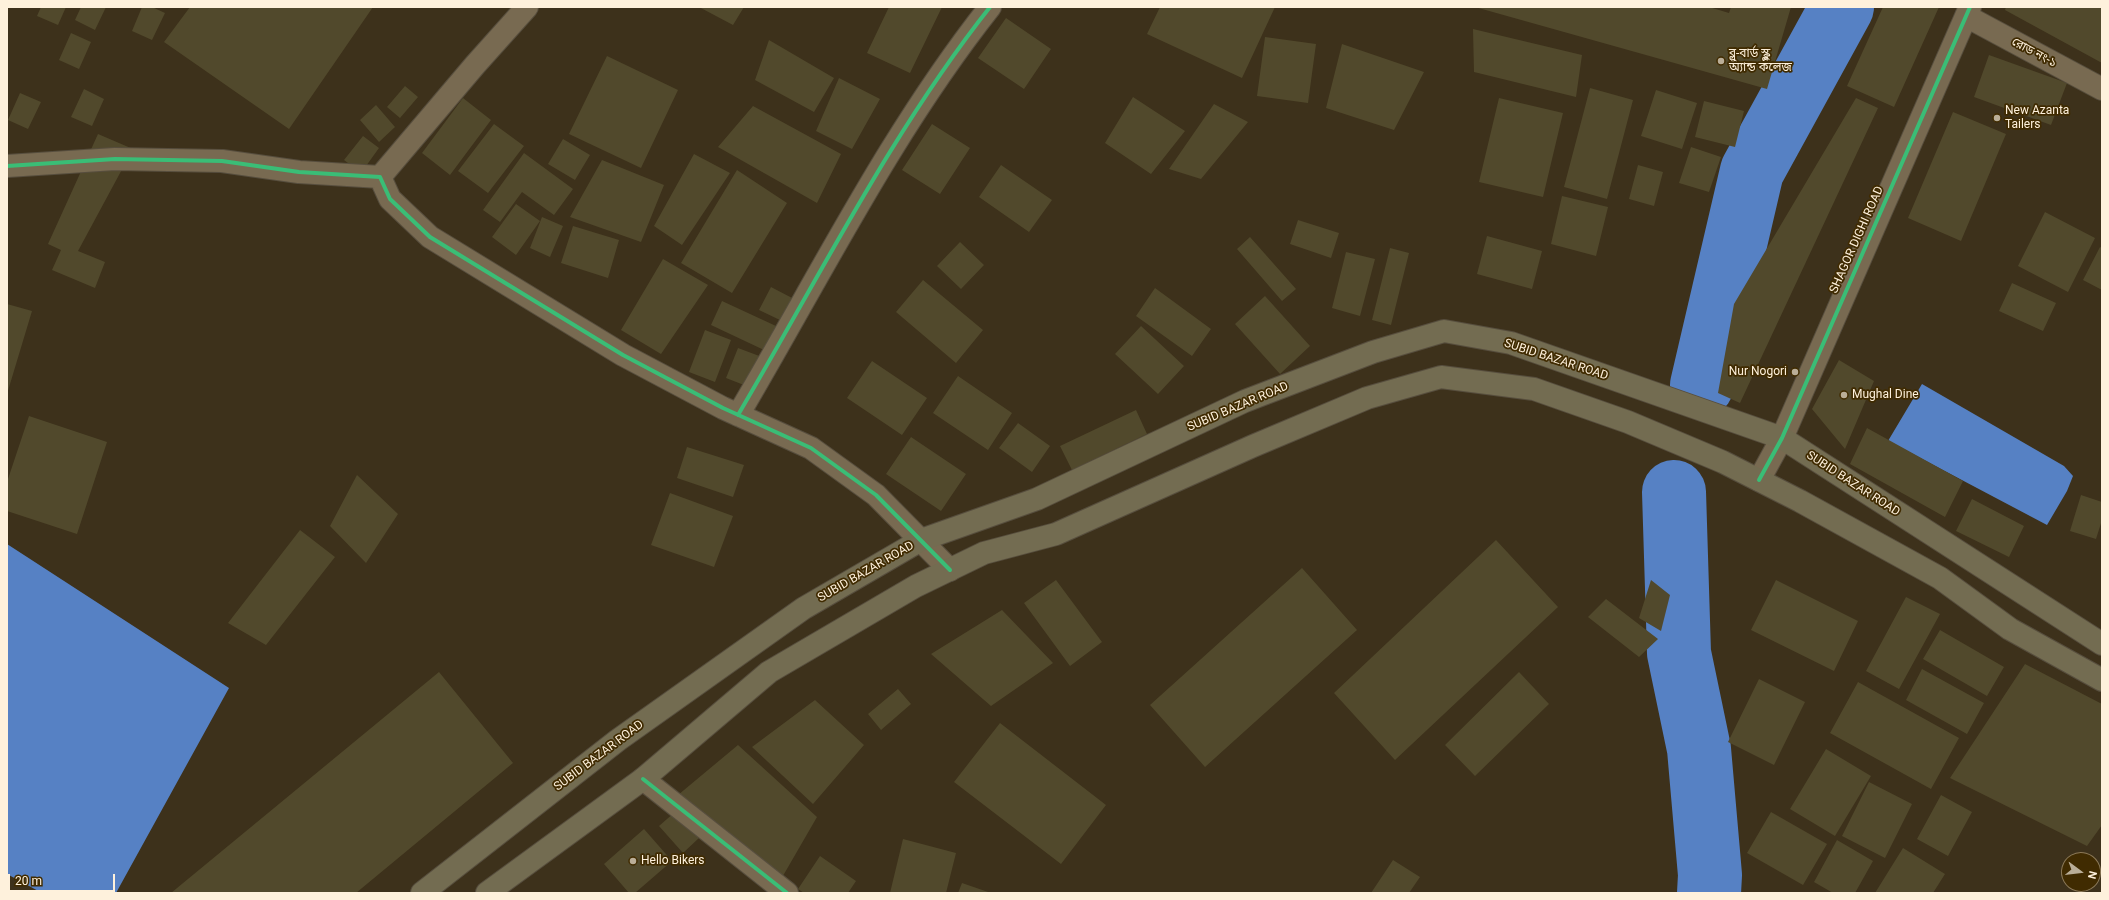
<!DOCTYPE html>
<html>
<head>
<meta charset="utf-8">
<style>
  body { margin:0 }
  #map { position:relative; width:2109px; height:900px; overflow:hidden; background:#3d311b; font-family:Roboto,sans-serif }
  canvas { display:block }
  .frame { position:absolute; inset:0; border:8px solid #fef1dc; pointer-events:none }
  .north { position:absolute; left:2061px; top:852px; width:40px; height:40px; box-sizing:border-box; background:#402b01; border:1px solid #8c7a59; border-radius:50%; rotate:105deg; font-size:11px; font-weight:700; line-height:16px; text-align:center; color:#fef1dc }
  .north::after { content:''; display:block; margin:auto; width:14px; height:18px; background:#baae98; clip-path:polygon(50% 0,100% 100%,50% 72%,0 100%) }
  .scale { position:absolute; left:8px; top:874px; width:107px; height:18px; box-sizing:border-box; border:2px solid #fef1dc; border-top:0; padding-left:5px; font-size:12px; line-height:14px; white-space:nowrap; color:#fef1dc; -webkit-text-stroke:3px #402b01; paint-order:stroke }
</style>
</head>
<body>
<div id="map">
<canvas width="2109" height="900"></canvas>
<div class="frame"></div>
<div class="north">N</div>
<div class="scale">20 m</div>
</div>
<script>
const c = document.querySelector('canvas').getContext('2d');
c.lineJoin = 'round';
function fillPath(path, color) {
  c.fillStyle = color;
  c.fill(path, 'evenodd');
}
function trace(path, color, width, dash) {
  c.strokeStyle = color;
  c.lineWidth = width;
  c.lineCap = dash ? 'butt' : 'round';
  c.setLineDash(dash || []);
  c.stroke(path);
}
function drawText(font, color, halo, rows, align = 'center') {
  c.font = font + ' Roboto,"Noto Sans Bengali",sans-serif';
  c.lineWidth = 3.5;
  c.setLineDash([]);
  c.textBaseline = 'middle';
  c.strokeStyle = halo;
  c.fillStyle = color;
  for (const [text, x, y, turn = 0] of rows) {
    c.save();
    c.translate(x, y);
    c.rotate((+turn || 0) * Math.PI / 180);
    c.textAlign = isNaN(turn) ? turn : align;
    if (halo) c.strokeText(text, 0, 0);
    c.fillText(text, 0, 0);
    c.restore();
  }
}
fillPath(new Path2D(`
  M1922,384L2064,466L2073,476L2067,491L2047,525L1888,441Z
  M7,544L229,688L116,893H42L7,874Z`), '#5681c4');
trace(new Path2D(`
  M1702,385L1752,171L1842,7
  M1674,492L1679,653L1699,749L1710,875L1709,893`), '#5681c4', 64);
fillPath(new Path2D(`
  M41,7H66L58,25L37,16Z
  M81,7H106L95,30L75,20Z
  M142,7H152L165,13L152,40L132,31Z
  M190,7H373L289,129L164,42Z
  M699,7H744L733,25Z
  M889,7H942L910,73L867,53Z
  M1160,7H1275L1242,78L1147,34Z
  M1475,7H1709L1729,13L1731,7H1791L1767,89Z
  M1883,7H1939L1894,107L1847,86Z
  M2006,7H2102V63L2005,10Z
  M1006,18L1051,49L1024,89L978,58Z
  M1473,29L1582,55L1576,97L1474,72Z
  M71,33L91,42L79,69L59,60Z
  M1265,37L1316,44L1308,103L1257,96Z
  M769,40L834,78L814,112L755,80Z
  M1342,44L1424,72L1394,130L1326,108Z
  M1989,55L2067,83L2051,125L1974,97Z
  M607,56L678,90L641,168L569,134Z
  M839,78L880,99L852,149L816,131Z
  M405,86L418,97L400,118L387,107Z
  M1590,88L1633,100L1607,199L1564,187Z
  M84,89L104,99L92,126L71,117Z
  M1656,90L1697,103L1682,149L1641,136Z
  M20,93L41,102L28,129L8,120Z
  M1133,97L1185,131L1151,174L1105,143Z
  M463,98L491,120L450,175L422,153Z
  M1499,98L1563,113L1543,197L1479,182Z
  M1856,98L1878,108L1740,403L1718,393L1734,304Z
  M1704,101L1744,111L1735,147L1695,137Z
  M1214,104L1248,122L1201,179L1169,169Z
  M376,105L395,127L379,142L360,120Z
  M753,106L841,154L817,203L718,147Z
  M1953,112L2006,134L1961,241L1908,218Z
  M494,124L524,146L488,193L458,171Z
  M932,124L970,148L940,194L902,170Z
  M98,134L133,149L78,251L105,262L95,288L52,270L61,250L48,244Z
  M363,136L379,148L361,173L344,160Z
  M563,139L590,155L575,180L548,164Z
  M1691,147L1721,157L1709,192L1679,183Z
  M524,153L573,189L554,215L522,192L500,222L483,210Z
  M694,154L730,173L682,245L654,226Z
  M602,160L664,185L641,242L570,217Z
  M1001,165L1052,200L1029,232L979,197Z
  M1638,165L1663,172L1654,206L1629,199Z
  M737,170L787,203L732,293L681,263Z
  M1562,196L1608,207L1596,256L1551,244Z
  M516,204L540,221L516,255L492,237Z
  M2045,212L2095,238L2068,292L2018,266Z
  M542,217L563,226L550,257L530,248Z
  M1298,220L1339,233L1331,258L1290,244Z
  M573,226L619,240L608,278L561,263Z
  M1487,236L1542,251L1532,289L1477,274Z
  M1250,237L1296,289L1282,301L1237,249Z
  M960,242L984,265L961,289L937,266Z
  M2100,247L2102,248V290L2083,280Z
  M1390,248L1409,253L1391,325L1372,320Z
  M1346,252L1375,259L1360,316L1332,308Z
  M663,259L708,285L661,354L621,330Z
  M923,280L983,330L956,363L896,312Z
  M2012,283L2056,303L2043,331L1999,311Z
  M771,287L794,299L782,321L759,310Z
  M1155,288L1211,329L1192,356L1136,316Z
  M1265,296L1310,346L1280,374L1235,324Z
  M722,301L776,326L764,350L711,325Z
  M7,304L32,311L7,394Z
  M1141,326L1184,366L1158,394L1115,354Z
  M705,330L731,340L715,382L689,372Z
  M738,348L762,357L749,387L726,378Z
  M1839,360L1874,381L1845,449L1812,409Z
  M872,361L927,398L902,435L847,398Z
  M958,376L1012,413L988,450L933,413Z
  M1136,410L1147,434L1072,470L1060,446Z
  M29,416L107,442L77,534L7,511V482Z
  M1018,423L1050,446L1032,472L999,448Z
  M1867,428L1963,481L1945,517L1850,464Z
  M911,437L966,474L941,511L886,474Z
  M687,447L744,465L733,497L677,478Z
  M357,475L398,514L366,563L330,526Z
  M670,493L733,516L714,567L651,545Z
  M2081,495L2102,502V520L2096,539L2070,531Z
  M1972,499L2024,526L2009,557L1956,531Z
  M300,530L335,557L266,645L228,623Z
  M1496,540L1558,607L1395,760L1334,693Z
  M1302,568L1357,630L1205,767L1150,705Z
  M1056,580L1102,642L1070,666L1024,603Z
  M1651,580L1670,595L1661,631L1639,618Z
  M1776,580L1858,621L1834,671L1751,630Z
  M1906,597L1940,614L1899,689L1866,671Z
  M1606,599L1658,639L1639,657L1588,617Z
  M1002,610L1053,663L991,706L931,654Z
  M1940,630L2004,667L1987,696L1923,659Z
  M2025,664L2102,704V825L2087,846L1950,778Z
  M1922,669L1984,703L1967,734L1906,700Z
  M439,672L513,763L356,893H171Z
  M1519,672L1549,704L1475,776L1445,745Z
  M1759,679L1805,702L1774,765L1728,742Z
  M1858,682L1959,738L1931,789L1830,733Z
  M898,689L911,704L881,730L868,714Z
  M815,700L864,745L813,804L752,747Z
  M1000,723L1106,805L1061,864L954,782Z
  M738,745L817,817L780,881L672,800Z
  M1826,749L1871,776L1835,836L1790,809Z
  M1869,782L1912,804L1885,858L1842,836Z
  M1941,795L1972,812L1948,856L1917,839Z
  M675,812L699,838L683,853L659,826Z
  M1771,812L1827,844L1803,885L1747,853Z
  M644,829L672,861L635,893H629L604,864Z
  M903,839L956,853L946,893H890Z
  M1837,840L1873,861L1855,893H1833L1814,882Z
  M1903,848L1945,874L1933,893H1875Z
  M820,856L856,881L848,893H804L798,889Z
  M1393,860L1420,877L1409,893H1371Z
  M962,883L991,893H958Z`), '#51492c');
const minor = new Path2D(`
  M1966,16L2102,89
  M7,166L115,159L222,161L299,172L380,177
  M380,177L390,199L430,237L623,355L723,408L811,448L876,495L950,570
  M380,177L475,65L527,7
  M738,415C819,278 891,132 990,7
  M1759,480L1782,438L1970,7
  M643,779L787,893`);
const major = new Path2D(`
  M422,893L618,740L804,608L921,540L1037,499L1245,401L1373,352L1444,331L1511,343L1782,438L2102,644
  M487,893L643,779L769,672L916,586L984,553L1056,534L1253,446L1367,398L1441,377L1534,389L1628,422L1723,462L1800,501L1940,578L2010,629L2102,680`);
trace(minor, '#574e3e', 24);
trace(major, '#574e3e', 24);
trace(minor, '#786a51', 22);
trace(major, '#736c51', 22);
trace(new Path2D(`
  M7,166L115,159L222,161L299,172L380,177L390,199L430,237L623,355L723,408L811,448L876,495L950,570
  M738,415C819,278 891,132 990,7
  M1759,480L1782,438L1970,7
  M643,779L787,893`), '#3abd76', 4);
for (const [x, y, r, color] of [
  [1721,61,4,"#baae98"],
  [1997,118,4,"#baae98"],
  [1795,372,4,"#baae98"],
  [1844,395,4,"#baae98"],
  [633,861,4,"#baae98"]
]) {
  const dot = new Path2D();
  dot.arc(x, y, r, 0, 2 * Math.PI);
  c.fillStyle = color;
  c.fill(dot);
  trace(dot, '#402b01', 1.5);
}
drawText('12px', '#fef1dc', '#402b01', [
  ["রোড নং-১",2034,53,28],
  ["SHAGOR DIGHI ROAD",1857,240,-66],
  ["SUBID BAZAR ROAD",1556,360,18],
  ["SUBID BAZAR ROAD",1238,407,-23],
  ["SUBID BAZAR ROAD",1853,484,33],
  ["SUBID BAZAR ROAD",866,572,-30],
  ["SUBID BAZAR ROAD",599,756,-37]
]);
drawText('12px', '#fef1dc', '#402b01', [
  ["ব্লু-বার্ড স্কুল",1729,54],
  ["অ্যান্ড কলেজ",1729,68],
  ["New Azanta",2005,111],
  ["Tailers",2005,125],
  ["Nur Nogori",1787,372,"right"],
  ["Mughal Dine",1852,395],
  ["Hello Bikers",641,861]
], 'left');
</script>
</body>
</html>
